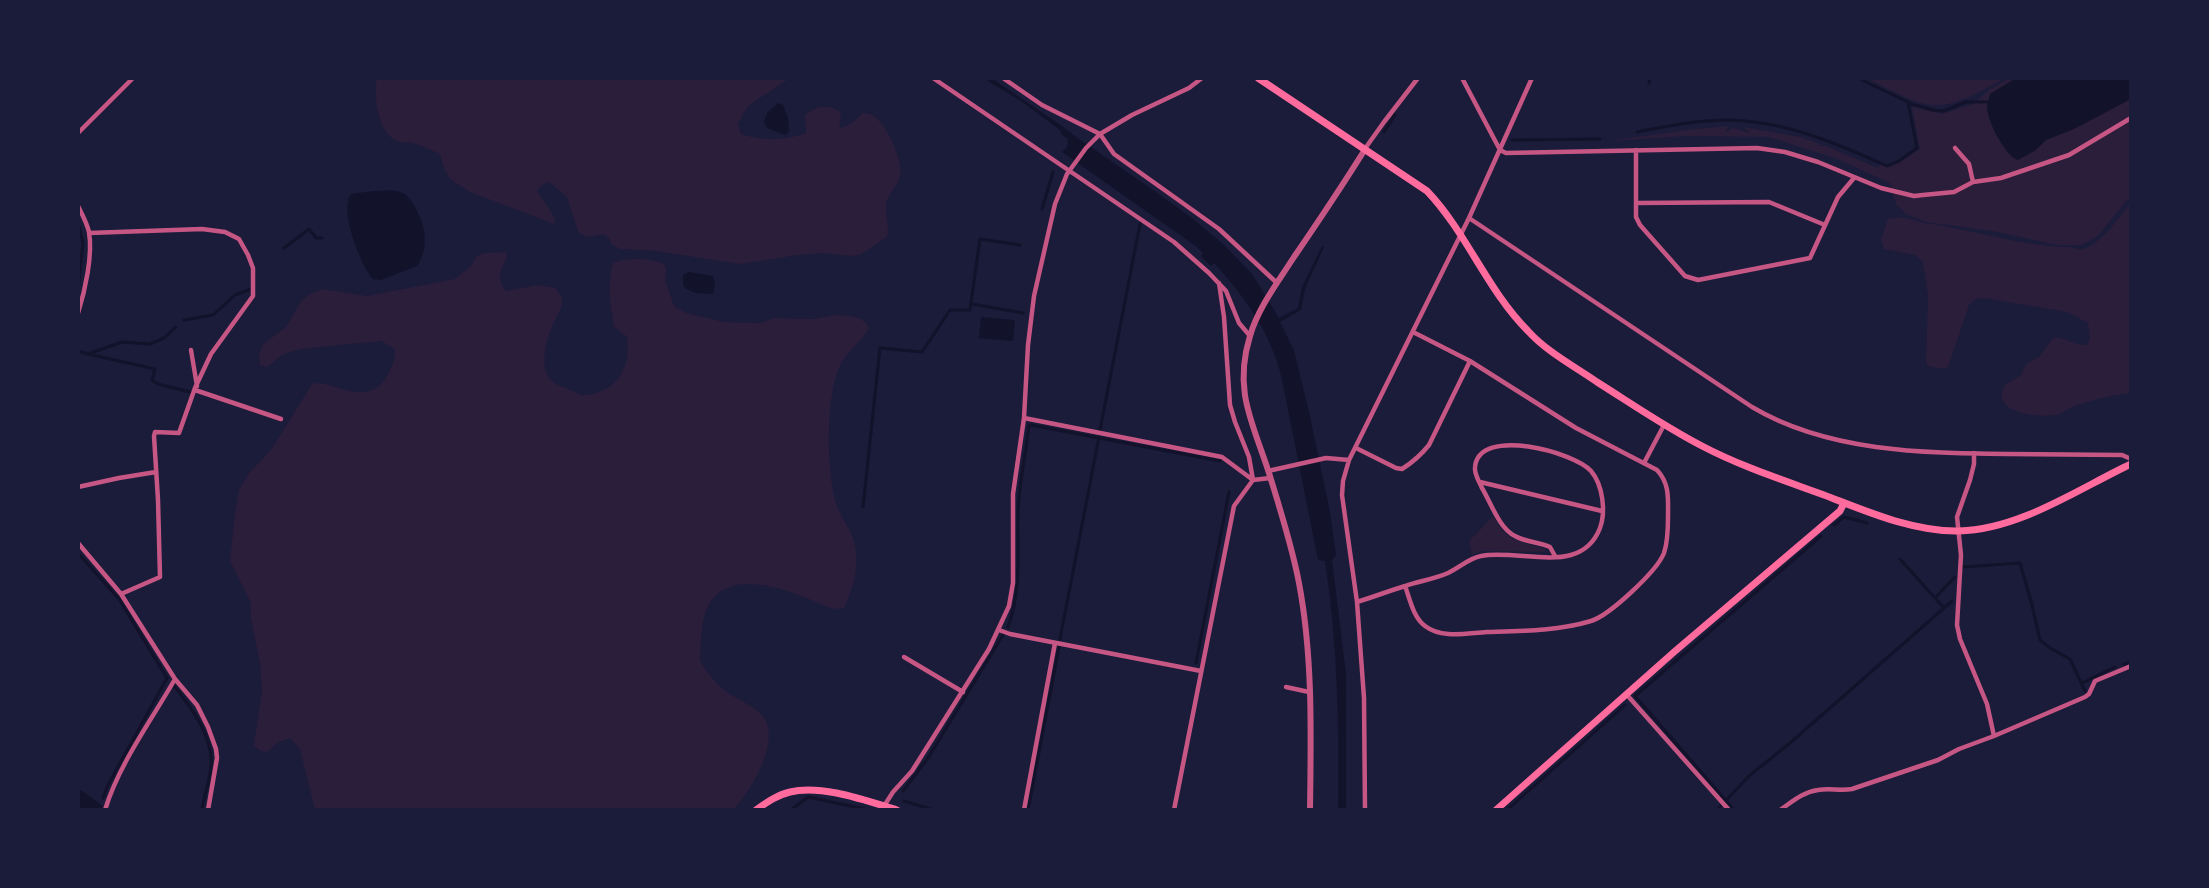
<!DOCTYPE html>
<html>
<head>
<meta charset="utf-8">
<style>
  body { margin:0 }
  #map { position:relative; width:2209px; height:888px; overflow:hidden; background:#1b1b3a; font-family:"Noto Serif",serif }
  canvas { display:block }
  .frame { position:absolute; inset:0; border:80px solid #1b1b3a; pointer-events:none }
</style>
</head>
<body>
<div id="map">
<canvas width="2209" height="888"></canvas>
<div class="frame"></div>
</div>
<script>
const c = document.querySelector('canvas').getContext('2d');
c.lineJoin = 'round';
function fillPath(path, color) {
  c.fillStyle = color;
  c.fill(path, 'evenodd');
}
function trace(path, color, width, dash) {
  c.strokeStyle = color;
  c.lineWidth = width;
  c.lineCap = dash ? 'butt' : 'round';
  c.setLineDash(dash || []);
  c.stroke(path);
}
fillPath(new Path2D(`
  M377,78H790L748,106L738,124L741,134C763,141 784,141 806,133L805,116C815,105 829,104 840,112L841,119L839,126L841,128L852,123L863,113C866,113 870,114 872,115C886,122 904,162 900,176C898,187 887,194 886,205C885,217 890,225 887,237L860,255L849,256L823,253L798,255L740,264L656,251L621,249L612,245L609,238L604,234C594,236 586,240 578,231L567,197L549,182L542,185L537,191L555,218L554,224L470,192L450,179L444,168L440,154C431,150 423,146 413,143C409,142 403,143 399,142C378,135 373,96 377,78Z
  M1866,78H2005C1985,89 1955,108 1931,105C1911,103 1884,86 1866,78Z
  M2010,78H2131V200H2127L2098,236L2082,245H2057L1998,232L1926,222L1906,214L1896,204L1890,183L1835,158L1769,137L1689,136L1608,141L1694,129L1730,126L1724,133L1733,128L1750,133L1743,127L1800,137L1823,145L1812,146H1826L1878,168L1880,164L1887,167L1900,162L1920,149L1912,107L1942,114L1973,104L1989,90Z
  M2131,202V393C2111,395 2091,400 2072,407C2068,409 2064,412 2060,414C2043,419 1988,414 2005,385L2021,375L2026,364L2040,356L2053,338C2065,336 2074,346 2086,345L2090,339L2088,323L2067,312L1984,298L1976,299L1969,305L1948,367L1944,369L1928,366L1926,362L1928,295L1923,262L1915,255L1884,249L1881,239L1888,219C1907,214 1914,222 1932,224C1977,231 2022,246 2068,247C2072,247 2078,250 2082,249C2100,246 2120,216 2131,202Z
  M506,252L507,257C501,270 495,278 506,291L538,285L556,288C558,292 562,296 562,300C563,308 557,315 554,322C548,335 541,357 546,372C550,382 557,385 566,388C572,390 578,395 583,395C616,394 632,367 627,337L614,327C610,304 607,285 613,263C629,257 648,258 664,264L666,269L665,280L674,306L686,313L724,322L760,323L774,318L815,319L835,315L851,316L861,319L867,324L869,329C858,346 845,351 837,373C826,404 827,468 835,500C838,512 846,523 851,533C862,559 855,584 844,608C831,611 822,604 809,599C780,587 727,569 708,606C700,622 701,644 700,661C708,674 718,686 731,695C742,701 753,706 762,715C783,738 751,792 733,810H315L300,749L290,738L279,742L267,752L260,751L254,745L262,691L260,663L251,618V603L230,561L235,514L239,490L249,473L271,450L312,384C328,377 368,411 387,376C392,367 395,360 395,349L381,341L301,349L283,354L267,367L260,365L259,355L263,344L286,327L302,300L310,294L322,289L367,296L455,279L472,265L476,257L483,253Z
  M1493,516C1508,543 1518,540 1545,549V552L1482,551L1472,555L1469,541Z`), '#2a1e3b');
fillPath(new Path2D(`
  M983,78H991L1062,126L1076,137L1146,185L1192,218L1224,245L1252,274L1279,318L1298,308L1302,287L1322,246L1324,247L1305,289L1301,310L1280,322L1294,351L1309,412L1330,512L1336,555L1332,560L1346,674V810H1338C1339,727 1338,644 1325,561L1318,560L1281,375C1270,331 1244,296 1214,263L1211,266L1201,256L1203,253L1197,247L1062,152L1067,147L1068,139L1062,135L1060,130L1021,101Z
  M2016,78H2131V99L2074,129L2046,140L2036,150L2018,160C2005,156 1988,122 1987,108C1987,104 1989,99 1990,94Z
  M778,103L783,105L788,118L789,132L785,135L767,128L764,122L767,113Z
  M374,191C383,191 394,189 403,193C408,195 412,202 415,207C425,225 430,247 417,266L381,280L373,279C360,265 339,209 351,194Z
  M689,272L713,276L715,284L713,294L695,293L685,288L683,284V275Z
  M981,317L1015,320L1013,341L979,338Z`), '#12122b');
trace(new Path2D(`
  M1858,78L1912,104L1933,110L1943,111L1966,102H1991
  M1649,83L1650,78
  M1384,132L1395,115
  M1637,132C1667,126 1698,120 1728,120C1785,121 1836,143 1887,166L1899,161L1917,148L1908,102
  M1512,140L1600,139
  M1042,209L1053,172
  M78,222L83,243L78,287
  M284,248L309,229L316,238H322
  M972,304L1023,313
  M184,320L213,315L235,295L251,289
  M78,351L88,354L122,342L150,344L164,338L176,327
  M88,354L155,369L152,380L158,384L190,392
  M1031,425L1220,461
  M1100,430L1140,224
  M863,507L880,348L922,352L950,310H970L980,239L1020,245
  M1834,525L1844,517L1867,523
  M78,553L119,599L167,678L108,785L103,798
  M1900,559L1944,608
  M1964,567L2020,563L2032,605L2040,640L2050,648L2070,659L2085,691
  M1935,598L1955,577
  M1008,627C1022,589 1017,552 1018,512C1019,483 1026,454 1029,425
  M1060,639L1099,437
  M1196,663L1229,492
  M2124,664L2131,662
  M2082,683L2115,667
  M174,686C192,708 214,738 211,768C209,782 204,796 202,810
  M903,791L928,758L1003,635
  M904,801L934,810
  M791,810L808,797L869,810
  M1028,810L1059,647
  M1507,810L1625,705
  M1717,810L1749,776L1790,743L1952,601
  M1734,810L1635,696L1821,536`), '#12122b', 3);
trace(new Path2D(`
  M78,798L95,810`), '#12122b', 16);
trace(new Path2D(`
  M933,78L1174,242L1209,273L1226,291L1239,323L1250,336
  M1003,78L1042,105L1100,134L1114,154L1219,229L1277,283
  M1462,78L1500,150L1506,153L1757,148L1785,152L1818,162L1881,188L1914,196L1923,195L1954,192L1973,182L2001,178L2069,155L2131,118
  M78,133L133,78
  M1955,148L1969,164L1973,182
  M1364,150L1384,122L1418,78
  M1636,150V217L1640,225L1685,276L1698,280L1810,258L1838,197L1854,178
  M1636,203L1769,202L1825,225
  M78,206C82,214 87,223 89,232C93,255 85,291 78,313
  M1469,218L1752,407C1828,452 1922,453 2008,454C2046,454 2084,455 2122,455L2131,459
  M89,233L202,229L225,232L239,239L248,255L253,268V296L211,354L195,388L179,433L155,432L154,436L158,500L160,577L121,594
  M1219,283L1224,317L1230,405L1235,422L1249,457L1253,480
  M191,350L197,386
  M195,390L281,419
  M1024,418L1222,457L1253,480
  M1356,448L1396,468L1402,469C1413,462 1421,455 1429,445L1470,361
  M1974,453V464L1970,480L1957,517L1961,555L1957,625L1960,639L1987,704L1994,736
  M1644,463L1664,425
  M1268,471L1326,458L1349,460
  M1480,482L1602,511
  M78,487L119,478L156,472
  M78,543L121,594L175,679L197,705L208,727L216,749L217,758L208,810
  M1405,586C1410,599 1413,617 1425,626C1442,639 1467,633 1487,632C1521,631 1558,631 1591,621C1610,615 1657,571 1664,553C1668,541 1668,529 1668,517C1668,499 1670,484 1657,470L1576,428L1470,361L1413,332
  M1357,602C1373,597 1389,591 1405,586C1419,581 1435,579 1448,573C1459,568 1469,558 1481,556C1506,551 1547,562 1571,555C1585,551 1595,541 1600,528C1606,512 1603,485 1591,471C1574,452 1479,426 1475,467C1474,474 1479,481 1482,488C1491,503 1499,528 1515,536C1525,542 1539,542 1550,547L1555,556
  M999,630L1010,634L1201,671
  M904,657L963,692
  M1286,687L1309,692
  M1627,695L1729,810
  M884,806L893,792L912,771L989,649L1009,606L1013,583V494L1024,418L1028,345L1034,296L1055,204L1067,174L1086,148L1100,134L1132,115L1189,88L1202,78
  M78,810H79
  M105,810C119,764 151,721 175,679
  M1024,810L1055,643
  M1174,810L1234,506L1253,480L1270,478
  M1365,810L1364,698L1357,602L1342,495L1343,481L1349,460L1469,218L1532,78
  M1780,810C1792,802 1803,792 1818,790C1830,788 1840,791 1852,789L1938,760L1959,749L1994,736L2085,697L2089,694L2095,681L2131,666`), '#c65784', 4.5);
trace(new Path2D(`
  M1310,810C1311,734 1313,657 1299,583C1292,546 1280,509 1269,473C1253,423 1233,391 1250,336C1258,308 1278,282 1294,257C1318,222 1342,186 1364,151`), '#c65784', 6);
trace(new Path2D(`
  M1258,78L1427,191C1467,233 1487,290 1528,331C1547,352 1574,366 1597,382C1632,404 1665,427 1702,446C1740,466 1783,480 1824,495C1866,511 1913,532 1959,531C2019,530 2078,489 2131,464
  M756,810C766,803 777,795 790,792C821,784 867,801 897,810
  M1496,810L1674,652L1840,511L1844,503`), '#ff6b9d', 7);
</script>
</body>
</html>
